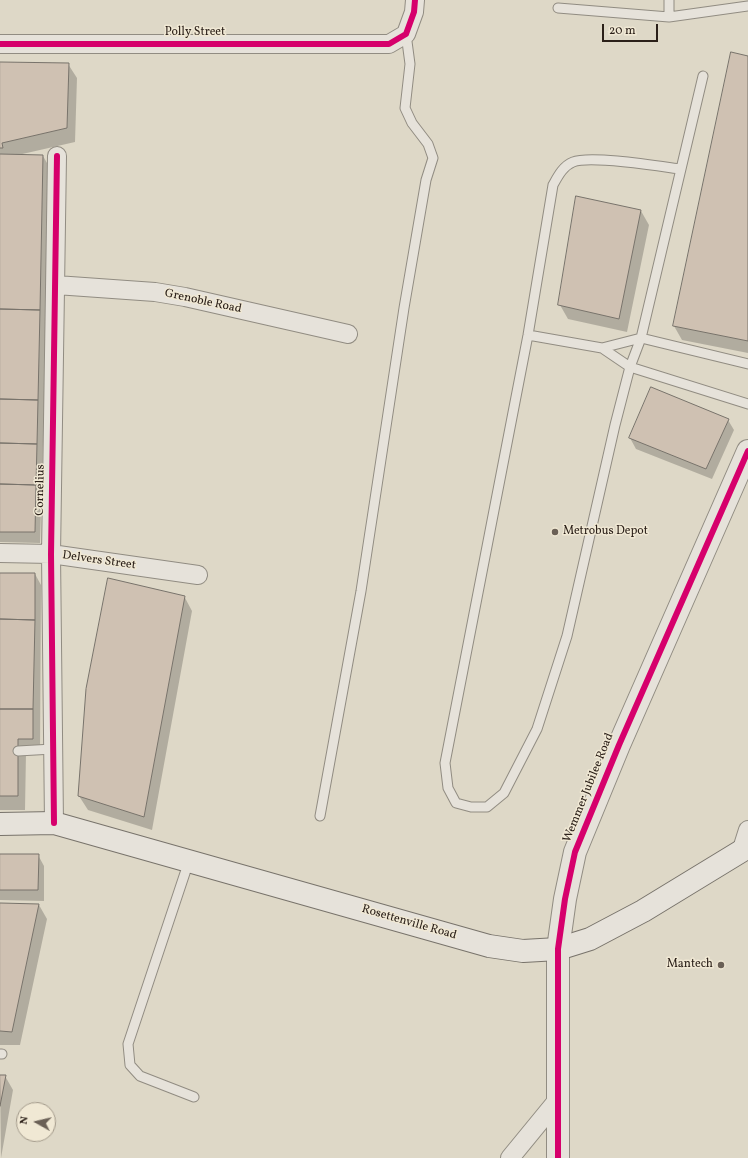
<!DOCTYPE html>
<html>
<head>
<meta charset="utf-8">
<style>
  body { margin:0 }
  #map { position:relative; width:748px; height:1158px; overflow:hidden; background:#ded8c7; font-family:Vollkorn,serif }
  canvas { display:block }
  .north { position:absolute; left:16px; top:1102px; width:40px; height:40px; box-sizing:border-box; background:#f0e8d4; border:1px solid #a19889; border-radius:50%; rotate:278deg; font-size:11px; font-weight:700; line-height:16px; text-align:center; color:#2b2019 }
  .north::after { content:''; display:block; margin:auto; width:14px; height:18px; background:#6a6056; clip-path:polygon(50% 0,100% 100%,50% 72%,0 100%) }
  .scale { position:absolute; left:602px; top:24px; width:56px; height:18px; box-sizing:border-box; border:2px solid #2b2019; border-top:0; padding-left:5px; font-size:12px; line-height:14px; white-space:nowrap; color:#2b2019; -webkit-text-stroke:3px #f0e8d4; paint-order:stroke }
</style>
</head>
<body>
<div id="map">
<canvas width="748" height="1158"></canvas>
<div class="north">N</div>
<div class="scale">20 m</div>
</div>
<script>
const c = document.querySelector('canvas').getContext('2d');
c.lineJoin = 'round';
function fillPath(path, color) {
  c.fillStyle = color;
  c.fill(path, 'evenodd');
}
function trace(path, color, width, dash) {
  c.strokeStyle = color;
  c.lineWidth = width;
  c.lineCap = dash ? 'butt' : 'round';
  c.setLineDash(dash || []);
  c.stroke(path);
}
function drawText(font, color, halo, rows, align = 'center') {
  c.font = font + ' Vollkorn,serif';
  c.lineWidth = 3;
  c.setLineDash([]);
  c.textBaseline = 'middle';
  c.strokeStyle = halo;
  c.fillStyle = color;
  for (const [text, x, y, turn = 0] of rows) {
    c.save();
    c.translate(x, y);
    c.rotate((+turn || 0) * Math.PI / 180);
    c.textAlign = isNaN(turn) ? turn : align;
    if (halo) c.strokeText(text, 0, 0);
    c.fillText(text, 0, 0);
    c.restore();
  }
}
fillPath(new Path2D(`
  M748,57V353L682,340L674,326Z
  M0,63L68,64L77,78L75,142L18,155L43,156L51,170L40,543L0,542Z
  M641,211L649,225L627,332L568,319L560,305Z
  M728,420L734,430L712,479L636,449L630,438Z
  M35,574L41,585L40,753H26L25,810H0V575Z
  M184,596L192,611L152,830L88,810L79,796Z
  M0,855H38L44,866V901L0,900Z
  M0,904L39,905L47,919L20,1045H0Z
  M0,1076H5L13,1090L1,1158Z`), '#0003');
const building = new Path2D(`
  M731,52L748,56V341L673,326Z
  M0,62L69,63L67,128L2,143L3,148H0Z
  M0,154L43,155L40,310L0,309Z
  M576,196L641,210L619,319L558,305Z
  M0,309L40,310L38,400L0,399Z
  M651,387L729,419L706,469L629,438Z
  M0,399L38,400L37,444L0,443Z
  M0,443L37,444L36,485L0,484Z
  M0,484L36,485L35,532H0Z
  M0,573H35V620L0,619Z
  M108,578L185,596L144,817L78,796L86,689Z
  M0,619L35,620L33,709H0Z
  M0,709H33V739H18V796H0Z
  M0,854H39L38,890H0Z
  M0,903L39,904L12,1032L0,1031Z
  M0,1075H6L0,1106Z`);
fillPath(building, '#cfc1b2');
trace(building, '#78736b', 1);
const service = new Path2D(`
  M558,8L669,17L748,6
  M669,17V0
  M680,169C658,166 590,155 573,162C563,166 558,176 553,185L528,335L445,763L448,788L456,803L471,807H487L504,793L537,729L567,636L615,425L630,367L641,338L703,76
  M528,335L602,348L641,338L748,364
  M602,348L630,367L748,404
  M18,751L53,749
  M320,816L361,591L404,308L426,180L433,158L428,144L412,123L405,108L410,64L406,34
  M189,861L128,1044L130,1065L140,1076L194,1097
  M0,1054H2`);
const minor = new Path2D(`
  M0,44H389L406,34L414,12L415,0
  M56,285L155,292L185,297L348,334
  M0,553L51,554L198,575
  M54,823L51,554L57,156
  M742,849L748,830
  M510,1158L560,1097`);
const tertiary = new Path2D(`
  M558,1158V949L565,899L575,852L619,745L748,451`);
const secondary = new Path2D(`
  M0,824L54,823L489,946L523,951L558,949L590,939L643,911L748,847`);
trace(service, '#918c82', 11);
trace(minor, '#918c82', 20);
trace(tertiary, '#918c82', 24);
trace(secondary, '#78736b', 24);
trace(service, '#e6e2da', 9);
trace(minor, '#e6e2da', 18);
trace(tertiary, '#e6e2da', 22);
trace(secondary, '#e6e2da', 22);
trace(new Path2D(`
  M0,44H389L406,34L414,12L415,0
  M54,823L51,554L57,156
  M558,1158V949L565,899L575,852L619,745L748,451`), '#d6006c', 6);
for (const [x, y, r, color] of [
  [555,532,4,"#6a6056"],
  [721,965,4,"#6a6056"]
]) {
  const dot = new Path2D();
  dot.arc(x, y, r, 0, 2 * Math.PI);
  c.fillStyle = color;
  c.fill(dot);
  trace(dot, '#f0e8d4', 1.5);
}
drawText('12px', '#2b2019', '#f0e8d4', [
  ["Polly Street",195,33],
  ["Grenoble Road",203,302,12],
  ["Cornelius",41,490,-89],
  ["Delvers Street",99,561,8],
  ["Wemmer Jubilee Road",589,788,-68],
  ["Rosettenville Road",409,923,16]
]);
drawText('12px', '#2b2019', '#f0e8d4', [
  ["Metrobus Depot",563,532],
  ["Mantech",713,965,"right"]
], 'left');
</script>
</body>
</html>
